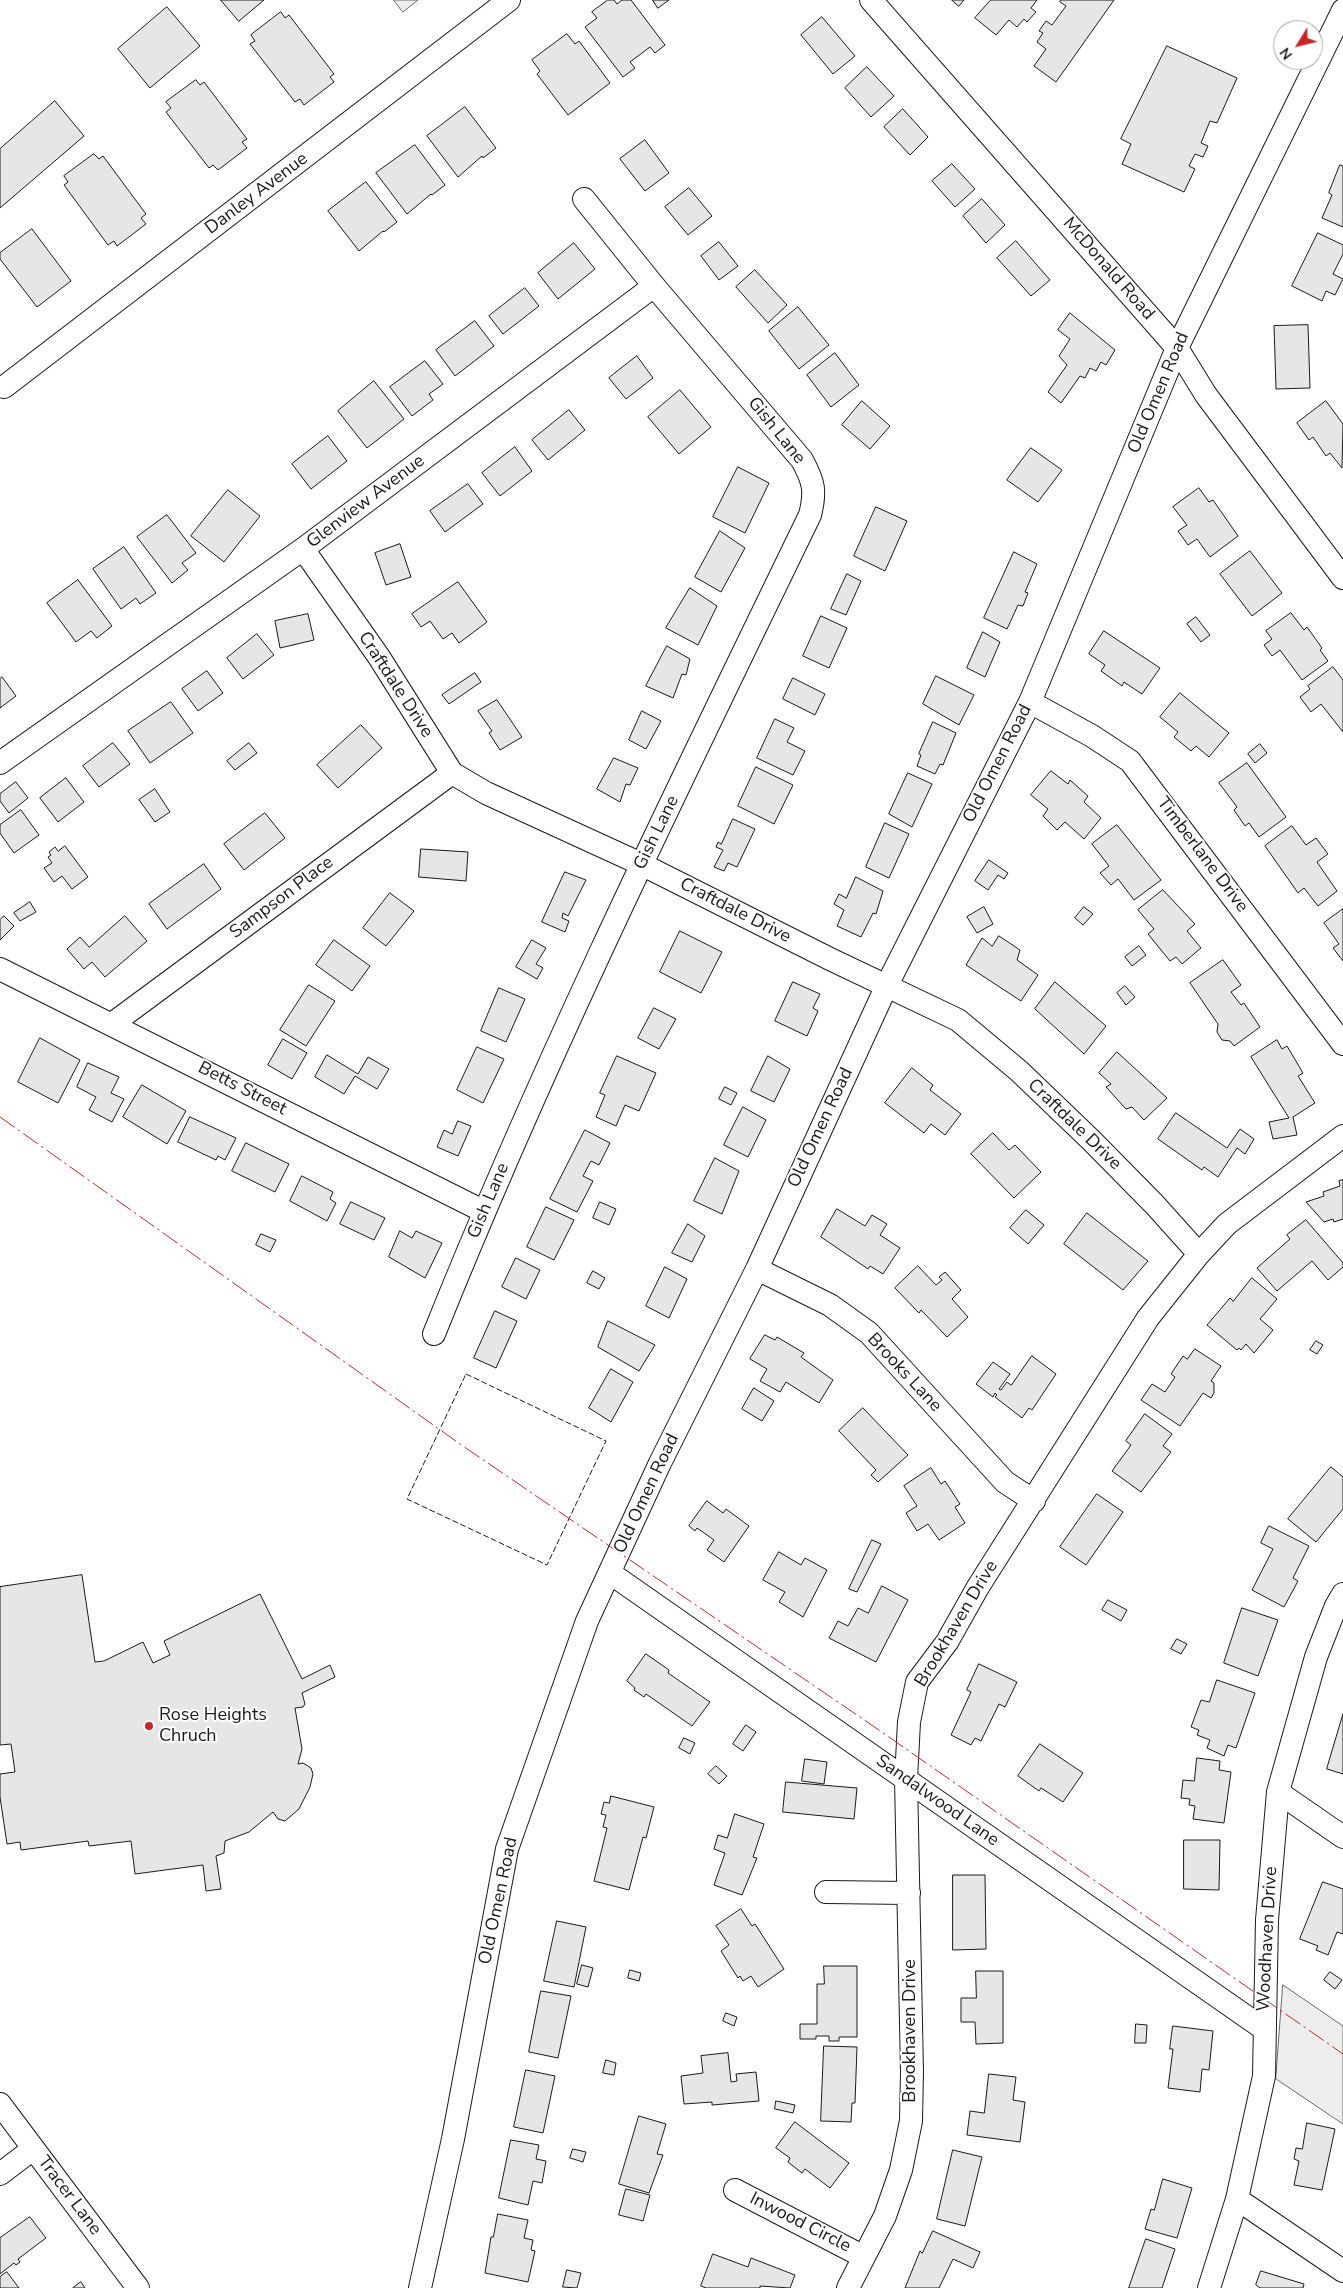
<!DOCTYPE html>
<html>
<head>
<meta charset="utf-8">
<style>
  body { margin:0 }
  #map { position:relative; width:1343px; height:2288px; overflow:hidden; background:#fff; font-family:"Nunito Sans",sans-serif }
  canvas { display:block }
  .north { position:absolute; left:1273px; top:20px; width:50px; height:50px; box-sizing:border-box; background:#fff; border:1px solid #a3a3a3; border-radius:50%; rotate:234deg; font-size:14px; font-weight:700; line-height:20px; text-align:center; color:#1a1a1a }
  .north::after { content:''; display:block; margin:auto; width:18px; height:22px; background:#c62828; clip-path:polygon(50% 0,100% 100%,50% 72%,0 100%) }
</style>
</head>
<body>
<div id="map">
<canvas width="1343" height="2288"></canvas>
<div class="north">N</div>
</div>
<script>
const c = document.querySelector('canvas').getContext('2d');
c.lineJoin = 'round';
function fillPath(path, color) {
  c.fillStyle = color;
  c.fill(path, 'evenodd');
}
function trace(path, color, width, dash) {
  c.strokeStyle = color;
  c.lineWidth = width;
  c.lineCap = dash ? 'butt' : 'round';
  c.setLineDash(dash || []);
  c.stroke(path);
}
function drawText(font, color, halo, rows, align = 'center') {
  c.font = font + ' "Nunito Sans",sans-serif';
  c.lineWidth = 4;
  c.setLineDash([]);
  c.textBaseline = 'middle';
  c.strokeStyle = halo;
  c.fillStyle = color;
  for (const [text, x, y, turn = 0] of rows) {
    c.save();
    c.translate(x, y);
    c.rotate((+turn || 0) * Math.PI / 180);
    c.textAlign = isNaN(turn) ? turn : align;
    if (halo) c.strokeText(text, 0, 0);
    c.fillText(text, 0, 0);
    c.restore();
  }
}
const green = new Path2D(`
  M394,0H418L403,12Z
  M1283,1985L1343,2026V2124L1276,2079Z`);
fillPath(green, '#ededed');
trace(green, '#6a6a6a', 1);
const building = new Path2D(`
  M221,0H264L239,21Z
  M608,0H614L617,4L622,0H631L665,45L655,53L650,47L630,62L635,68L623,77L585,27L597,18L592,12Z
  M653,0H669L658,8Z
  M952,0H964L959,6Z
  M991,0H1037L1031,8L1036,12L1027,22L1024,19L1017,27L1009,20L996,35L975,18Z
  M1061,0H1114L1056,82L1034,66L1046,49L1037,42L1043,33L1039,31L1046,21L1052,25L1066,6L1060,2Z
  M167,7L200,46L150,88L118,49Z
  M281,12L285,18L289,15L334,74L330,77L334,82L304,105L300,99L295,102L250,44L255,41L251,35Z
  M822,17L855,56L833,74L801,35Z
  M567,34L575,44L579,41L610,83L568,115L537,74L540,71L532,60Z
  M1167,46L1237,78L1217,123L1210,121L1201,143L1208,146L1203,157L1195,154L1189,166L1195,169L1184,192L1122,164L1131,144L1121,139Z
  M867,67L894,96L871,117L845,88Z
  M196,80L200,85L204,82L247,139L242,142L247,148L218,170L213,165L209,168L166,112L171,108L166,102Z
  M55,101L84,136L0,208V149Z
  M465,107L496,148L483,158L482,156L458,177L427,136Z
  M903,109L928,137L910,155L884,127Z
  M645,140L669,173L645,191L620,159Z
  M415,145L445,185L432,195L431,194L407,214L376,173Z
  M94,154L99,159L103,156L146,214L141,218L146,224L117,246L114,241L108,245L64,185L68,182L64,176Z
  M952,164L975,189L955,207L932,181Z
  M1340,165L1343,166V227L1322,218L1332,195L1329,193Z
  M366,182L397,222L384,232L383,231L359,251L328,211Z
  M689,188L712,216L688,235L665,207Z
  M982,199L1005,225L986,243L963,216Z
  M32,229L71,281L37,307L0,259V253Z
  M1318,233L1343,245V254L1333,274L1343,279L1335,295L1326,291L1322,301L1292,286Z
  M1016,241L1050,280L1031,296L997,258Z
  M719,242L738,266L719,280L701,256Z
  M574,243L595,269L558,299L538,273Z
  M755,270L787,305L768,323L736,287Z
  M525,288L539,306L503,334L489,316Z
  M798,307L829,345L799,369L769,331Z
  M1070,313L1115,350L1106,365L1101,362L1096,371L1090,368L1085,378L1080,376L1061,403L1048,392L1067,365L1059,356L1070,339L1058,330Z
  M475,321L494,346L455,376L436,350Z
  M1308,325L1310,388L1276,389L1274,326Z
  M835,353L859,385L831,407L807,375Z
  M637,356L653,378L626,399L609,378Z
  M425,361L443,384L429,394L433,400L412,416L390,387Z
  M374,381L404,419L367,448L338,411Z
  M680,390L711,427L679,454L648,417Z
  M862,401L890,426L870,449L842,425Z
  M1326,401L1343,424L1342,468L1330,453L1326,456L1313,437L1309,440L1297,423Z
  M569,410L585,430L548,460L532,440Z
  M328,436L347,461L311,489L292,464Z
  M515,447L532,471L500,496L482,473Z
  M1031,448L1062,470L1038,502L1007,480Z
  M738,467L769,483L745,533L713,517Z
  M468,484L483,504L445,532L430,511Z
  M1199,488L1209,502L1213,500L1238,536L1210,557L1197,539L1188,545L1178,531L1187,525L1173,507Z
  M228,490L260,516L224,562L191,536Z
  M876,507L907,521L885,571L854,556Z
  M167,515L196,553L182,563L188,570L172,583L137,537Z
  M720,531L745,548L721,592L695,577Z
  M400,544L411,577L386,585L375,553Z
  M124,547L156,593L140,604L136,598L121,609L93,569Z
  M1250,551L1282,593L1252,616L1220,574Z
  M1014,552L1037,564L1025,592L1028,593L1023,606L1018,605L1007,629L984,618Z
  M847,574L861,581L846,615L831,609Z
  M78,580L112,626L97,638L91,631L76,642L47,603Z
  M458,582L487,622L459,643L452,633L443,639L430,621L421,627L412,614Z
  M690,588L717,606L698,645L666,628Z
  M1291,613L1304,630L1307,627L1322,648L1320,650L1328,661L1302,680L1280,650L1272,656L1264,645L1272,639L1266,631Z
  M308,614L314,640L280,648L275,621Z
  M821,616L847,628L829,668L803,656Z
  M1196,617L1210,635L1201,642L1187,624Z
  M1104,631L1160,668L1142,694L1124,682L1122,686L1101,671L1105,665L1089,654Z
  M983,632L1000,642L985,677L967,668Z
  M257,634L274,655L243,679L227,658Z
  M667,646L690,659L686,675L682,674L673,698L646,686Z
  M1333,667L1343,680V732L1321,704L1311,712L1300,697L1310,689L1308,686Z
  M207,671L223,693L198,711L182,689Z
  M475,673L481,682L449,704L442,695Z
  M936,676L974,695L959,725L923,704Z
  M2,677L16,696L0,708V679Z
  M793,678L825,694L815,715L783,699Z
  M1180,693L1229,733L1209,757L1196,746L1191,751L1174,737L1178,732L1160,717Z
  M497,700L522,737L500,750L489,733L492,731L478,711Z
  M171,702L193,733L150,763L128,731Z
  M642,711L661,721L646,749L629,740Z
  M775,719L794,728L787,742L805,751L793,775L757,758Z
  M933,722L956,733L943,765L940,764L935,774L917,766L921,755L919,754Z
  M361,725L382,748L338,788L317,765Z
  M113,743L130,764L99,787L83,766Z
  M249,743L257,753L235,770L227,761Z
  M1260,744L1267,753L1255,763L1248,754Z
  M614,758L638,768L630,785L626,784L620,802L597,789Z
  M1247,763L1286,817L1259,837L1249,823L1245,826L1234,810L1237,807L1219,783Z
  M756,767L793,785L774,824L738,806Z
  M1051,771L1068,784L1070,780L1088,796L1084,802L1101,818L1084,839L1065,822L1057,830L1043,816L1048,809L1031,795Z
  M908,773L932,784L912,827L889,814Z
  M66,778L84,802L58,822L40,798Z
  M16,782L28,798L9,813L0,801V794Z
  M155,789L170,812L155,822L139,800Z
  M21,810L39,835L14,853L0,833V825Z
  M265,813L285,838L244,870L224,844Z
  M733,819L755,829L737,867L728,863L724,871L714,867L723,850L716,847L718,842L721,844Z
  M885,823L909,834L889,878L866,867Z
  M1117,825L1161,880L1134,900L1118,879L1111,885L1100,873L1109,866L1092,844Z
  M1292,826L1306,845L1316,838L1328,854L1317,862L1337,891L1318,906L1304,888L1298,893L1265,846Z
  M65,846L88,877L72,889L62,876L54,882L44,868L52,863L48,857L51,855L49,852L55,847L58,851Z
  M421,849L468,852L466,881L419,877Z
  M989,860L1008,873L1004,879L998,875L988,890L975,881Z
  M204,864L221,889L167,929L149,904Z
  M565,872L586,880L568,916L563,913L562,918L569,921L565,932L542,922Z
  M856,877L883,891L876,914L873,913L861,937L837,926L844,910L834,904L839,894L846,898Z
  M1163,890L1195,924L1187,931L1201,948L1182,964L1176,957L1170,961L1148,934L1154,929L1138,910Z
  M390,893L414,911L386,946L363,928Z
  M30,902L36,912L20,921L14,913Z
  M984,907L993,924L977,933L967,917Z
  M1084,907L1093,914L1083,925L1075,918Z
  M1343,909V961L1333,948L1339,944L1324,923Z
  M4,916L14,926L0,940V920Z
  M125,916L147,941L105,977L92,962L84,969L67,949L80,937L89,947Z
  M680,931L722,952L701,993L660,972Z
  M999,936L1020,950L1017,960L1038,975L1021,1001L966,965L982,938L992,946Z
  M334,940L370,966L352,991L316,965Z
  M532,940L546,948L536,964L543,968L537,979L516,967Z
  M1139,946L1146,955L1132,966L1125,957Z
  M1223,960L1241,985L1231,992L1241,1005L1244,1003L1260,1027L1234,1046L1230,1041L1222,1040L1217,1032L1218,1024L1190,983Z
  M793,982L820,994L813,1008L818,1011L807,1036L775,1021Z
  M1055,982L1106,1026L1084,1054L1035,1009Z
  M309,985L335,1001L306,1046L280,1030Z
  M1125,986L1135,997L1126,1005L1117,993Z
  M499,988L525,999L506,1042L481,1031Z
  M654,1008L676,1019L659,1049L638,1038Z
  M40,1038L80,1060L58,1103L18,1082Z
  M283,1039L307,1053L292,1079L268,1065Z
  M1277,1040L1282,1049L1287,1046L1303,1073L1298,1076L1315,1103L1293,1117L1297,1135L1273,1139L1269,1122L1289,1118L1251,1057Z
  M477,1047L504,1059L483,1103L457,1090Z
  M1117,1052L1167,1098L1144,1120L1132,1107L1126,1109L1106,1087L1111,1084L1099,1073Z
  M327,1055L358,1074L368,1057L389,1069L377,1089L355,1076L344,1094L315,1077Z
  M617,1056L656,1073L639,1111L625,1105L616,1126L596,1117L605,1095L600,1093Z
  M768,1056L790,1069L774,1102L751,1091Z
  M88,1063L119,1077L111,1093L124,1099L112,1122L89,1110L96,1097L77,1087Z
  M912,1068L933,1085L930,1090L961,1114L945,1135L931,1124L924,1133L885,1103Z
  M142,1085L186,1111L167,1144L123,1117Z
  M725,1087L737,1093L731,1105L719,1099Z
  M743,1107L766,1120L748,1157L724,1145Z
  M1176,1113L1227,1148L1240,1129L1254,1139L1245,1154L1237,1148L1218,1177L1204,1167L1202,1170L1158,1139Z
  M190,1117L236,1138L225,1160L218,1156L216,1160L178,1142Z
  M458,1121L471,1126L458,1156L437,1147L444,1130L452,1134Z
  M585,1130L610,1143L599,1165L591,1161L583,1176L593,1181L577,1212L550,1199Z
  M993,1133L1009,1150L1015,1145L1041,1172L1014,1198L971,1154Z
  M246,1143L289,1164L275,1192L232,1171Z
  M715,1158L739,1171L722,1214L694,1201Z
  M302,1176L333,1192L330,1199L336,1203L327,1221L290,1201Z
  M1343,1180V1219L1334,1222L1333,1219L1324,1222L1306,1202L1324,1196L1323,1192L1340,1186L1339,1181Z
  M351,1202L385,1218L374,1240L340,1224Z
  M600,1202L616,1209L609,1225L593,1218Z
  M546,1207L574,1220L554,1260L527,1247Z
  M837,1209L865,1226L872,1215L887,1224L880,1235L900,1248L883,1274L870,1266L868,1269L821,1237Z
  M1026,1210L1044,1225L1028,1244L1010,1228Z
  M1087,1213L1148,1261L1123,1290L1064,1244Z
  M1306,1220L1343,1263V1267L1328,1280L1312,1261L1277,1291L1257,1268L1290,1239L1287,1235Z
  M688,1224L705,1236L692,1262L672,1253Z
  M400,1231L412,1238L416,1231L442,1243L425,1278L389,1257Z
  M261,1234L276,1240L270,1252L256,1245Z
  M516,1258L540,1270L526,1299L502,1287Z
  M918,1266L936,1285L942,1280L939,1277L945,1272L961,1290L952,1299L968,1317L947,1337L921,1310L919,1313L895,1288Z
  M665,1267L687,1279L669,1318L646,1306Z
  M593,1271L605,1278L599,1289L587,1283Z
  M1252,1278L1277,1299L1260,1319L1273,1330L1254,1353L1246,1344L1241,1350L1239,1348L1237,1350L1207,1325L1230,1298L1233,1301Z
  M495,1311L517,1321L496,1368L474,1358Z
  M608,1321L655,1345L639,1371L598,1347Z
  M765,1335L775,1340L777,1337L804,1353L801,1357L833,1380L819,1403L786,1382L780,1392L760,1381L767,1369L750,1359Z
  M1316,1341L1323,1345L1317,1354L1310,1350Z
  M1195,1349L1221,1366L1211,1381L1214,1383V1393L1211,1398L1203,1393L1180,1426L1141,1400L1152,1384L1165,1392L1175,1377L1171,1374L1183,1356L1187,1359Z
  M1032,1356L1056,1374L1032,1410L1029,1408L1022,1418L995,1397L997,1395L995,1393L993,1397L976,1384L993,1362L1010,1374L999,1389L1001,1390L1007,1382L1011,1385Z
  M611,1369L633,1382L611,1422L589,1408Z
  M754,1388L774,1401L762,1421L742,1409Z
  M863,1408L908,1455L878,1482L871,1475L876,1470L839,1431Z
  M1145,1414L1172,1434L1163,1446L1171,1452L1141,1492L1112,1471L1131,1445L1126,1441Z
  M1331,1467L1343,1477V1509L1316,1542L1288,1519Z
  M931,1468L941,1484L945,1481L960,1504L955,1507L965,1523L939,1540L928,1524L917,1531L906,1513L917,1506L904,1486Z
  M1097,1494L1123,1512L1086,1565L1060,1547Z
  M707,1501L723,1513L726,1509L749,1526L724,1562L707,1550L714,1540L697,1528L695,1531L689,1526Z
  M1269,1526L1309,1546L1293,1578L1298,1581L1284,1607L1252,1590L1273,1549L1261,1543Z
  M872,1540L881,1544L857,1592L849,1589Z
  M779,1552L801,1565L805,1558L827,1570L803,1617L779,1602L785,1592L763,1580Z
  M82,1575L95,1662L104,1661L143,1642L153,1663L170,1655L164,1641L260,1594L302,1679L330,1665L335,1677L302,1693L305,1704L303,1707L295,1708L302,1749L298,1764L303,1763L311,1768L313,1774L310,1787L299,1809L285,1821L278,1819L273,1812L249,1832L225,1841L224,1853L216,1856L221,1889L206,1891L203,1865L135,1874L131,1841L89,1846L88,1841L21,1850L20,1842L7,1844L0,1797V1774L15,1772L11,1744L0,1745V1587Z
  M882,1586L908,1600L876,1662L829,1638L838,1621L848,1626L858,1608L868,1613Z
  M1108,1600L1127,1610L1121,1621L1102,1610Z
  M1242,1608L1278,1620L1258,1676L1224,1663Z
  M1177,1639L1187,1644L1181,1654L1171,1649Z
  M646,1654L669,1670L668,1673L710,1702L692,1726L646,1694L644,1697L634,1690L635,1688L627,1681Z
  M979,1664L1017,1682L1005,1707L999,1704L981,1741L975,1738L971,1745L951,1735L971,1692L967,1690Z
  M1217,1680L1255,1693L1236,1748L1228,1745L1224,1756L1207,1748L1210,1740L1197,1735L1199,1730L1191,1727L1201,1700L1209,1702Z
  M1343,1714V1774L1327,1769Z
  M746,1725L756,1732L743,1751L733,1744Z
  M684,1738L695,1743L690,1754L679,1748Z
  M1040,1744L1083,1773L1063,1802L1041,1788L1039,1791L1018,1776Z
  M1197,1758L1220,1761L1219,1770L1231,1772L1224,1823L1193,1819L1195,1806L1189,1805L1190,1799L1181,1798L1183,1780L1194,1781Z
  M805,1759L827,1762L824,1784L802,1781Z
  M716,1766L727,1776L719,1784L708,1774Z
  M786,1782L857,1788L854,1819L783,1812Z
  M611,1796L654,1807L646,1838L643,1837L629,1890L594,1881L607,1828L603,1827L606,1815L601,1814L604,1802L609,1803Z
  M735,1814L764,1824L753,1857L757,1858L742,1895L714,1885L725,1853L714,1849L718,1835L727,1838Z
  M1184,1840H1220L1219,1890L1184,1889Z
  M953,1875H985L986,1949L953,1950Z
  M1323,1882L1343,1889V1934L1337,1932L1328,1955L1316,1950L1318,1946L1300,1939Z
  M741,1909L752,1926L755,1924L784,1969L758,1987L751,1976L743,1981L740,1976L738,1978L721,1951L729,1945L716,1926Z
  M557,1921L586,1927L574,1987L544,1981Z
  M582,1965L593,1968L588,1987L577,1984Z
  M824,1966H857V2037H839V2041H829V2036H816V2039H800V2024H817V1984H824Z
  M630,1970L641,1973L639,1981L628,1978Z
  M976,1971H1003V2043L976,2044L975,2022H961V1998H976Z
  M1330,1972L1342,1980L1335,1989L1324,1980Z
  M541,1991L571,1996L558,2058L529,2052Z
  M726,2013L737,2017L734,2026L723,2021Z
  M1136,2024L1147,2025L1146,2043H1135Z
  M1173,2026L1213,2031L1209,2070L1202,2069L1200,2092L1168,2088L1173,2049H1170Z
  M824,2046L857,2047L855,2103H852L851,2122L821,2121Z
  M728,2053L731,2082L737,2081L736,2074L756,2072L759,2101L712,2105V2102L684,2104L681,2076L703,2073L701,2056Z
  M606,2060L616,2063L614,2075L603,2073Z
  M526,2070L555,2076L543,2133L514,2127Z
  M989,2074L1016,2077L1013,2100L1025,2102L1020,2142L967,2135L970,2111L984,2113Z
  M776,2101L795,2105L793,2113L775,2109Z
  M639,2116L666,2124L657,2154L663,2155L649,2193L619,2184Z
  M795,2122L849,2163L830,2188L805,2169L802,2173L788,2162L790,2158L776,2148Z
  M1307,2123L1335,2129L1322,2190L1294,2185L1299,2161L1294,2159L1296,2148L1302,2149Z
  M511,2140L539,2145L536,2159L546,2161L542,2183L533,2181L528,2205L499,2198Z
  M573,2149L586,2152L583,2162L570,2158Z
  M953,2150L982,2157L965,2226L937,2219Z
  M1163,2179L1192,2188L1177,2238L1145,2229L1151,2209L1154,2210Z
  M626,2189L650,2195L643,2221L619,2215Z
  M498,2214L528,2220L524,2238L533,2240L531,2250L535,2251L528,2282L485,2273L491,2237H493Z
  M30,2217L46,2238L18,2259L20,2262L16,2265L14,2263L0,2274V2238Z
  M933,2231L980,2252L973,2268L953,2259L939,2288H905L920,2251L922,2253Z
  M1146,2239L1175,2249L1162,2288H1129Z
  M713,2254L748,2267L751,2258L795,2275L790,2288L760,2286V2288H706L701,2286Z
  M567,2270L581,2273L577,2288L563,2287Z
  M1261,2271L1304,2284L1303,2288H1260L1256,2285Z
  M7,2272L19,2288H0V2277Z
  M81,2282L85,2288H73Z`);
fillPath(building, '#e6e6e6');
trace(building, '#1a1a1a', 1);
const minor = new Path2D(`
  M871,0L1177,348L1206,395L1343,578
  M584,199L654,286
  M4,387L509,0
  M303,549L379,657L452,773L486,793L641,864L830,959L958,1020L1019,1071L1092,1141L1155,1205L1199,1254
  M1030,702L1092,736L1130,761L1343,1044
  M0,763L303,549L654,286L802,460C814,482 816,491 810,515C679,785 546,1055 434,1334
  M0,969L483,1211
  M112,1024L452,773
  M757,1269L830,1305L869,1333L1005,1482L1034,1501
  M610,1573L1264,2029
  M1278,1792L1343,1837
  M826,1892L909,1893
  M0,2104L138,2288
  M0,2174L33,2149
  M735,2190L864,2257
  M1237,2199L1343,2271
  M420,2288L453,2139L507,1849L587,1621L660,1463L757,1269L887,985L1030,702L1177,348L1343,10
  M848,2288L885,2216L901,2170L911,2121L912,2072L906,1779L909,1722L917,1682L947,1642L978,1587L1148,1318L1199,1254L1227,1224L1343,1136
  M1209,2288L1237,2199L1264,2076L1267,1920L1278,1792L1316,1657L1336,1606L1343,1594`);
trace(minor, '#1a1a1a', 24);
trace(minor, '#fff', 22);
trace(new Path2D(`
  M466,1374L606,1441L547,1565L407,1499Z`), '#1a1a1a', 1, [6, 2.5]);
trace(new Path2D(`
  M0,1117L460,1444L876,1728L1343,2054`), '#c62828', 1, [18, 4, 2.5, 4]);
for (const [x, y, r, color] of [
  [149,1726,5,"#c62828"]
]) {
  const dot = new Path2D();
  dot.arc(x, y, r, 0, 2 * Math.PI);
  c.fillStyle = color;
  c.fill(dot);
  trace(dot, '#fff', 2);
}
drawText('18px', '#1a1a1a', '#fff', [
  ["Danley Avenue",257,194,-37],
  ["McDonald Road",1108,269,49],
  ["Old Omen Road",1159,393,-67],
  ["Gish Lane",776,431,51],
  ["Glenview Avenue",366,502,-37],
  ["Craftdale Drive",395,685,57],
  ["Old Omen Road",998,764,-63],
  ["Gish Lane",657,833,-64],
  ["Timberlane Drive",1202,855,53],
  ["Sampson Place",282,898,-37],
  ["Craftdale Drive",735,911,27],
  ["Betts Street",242,1089,27],
  ["Craftdale Drive",1074,1125,44],
  ["Old Omen Road",821,1128,-65],
  ["Gish Lane",489,1201,-67],
  ["Brooks Lane",904,1373,47],
  ["Old Omen Road",647,1494,-65],
  ["Brookhaven Drive",957,1624,-59],
  ["Sandalwood Lane",937,1801,35],
  ["Old Omen Road",499,1901,-78],
  ["Woodhaven Drive",1268,1939,-87],
  ["Brookhaven Drive",911,2031,-90],
  ["Tracer Lane",69,2196,53],
  ["Inwood Circle",800,2223,27]
]);
drawText('18px', '#1a1a1a', '#fff', [
  ["Rose Heights",159,1716],
  ["Chruch",159,1737]
], 'left');
</script>
</body>
</html>
